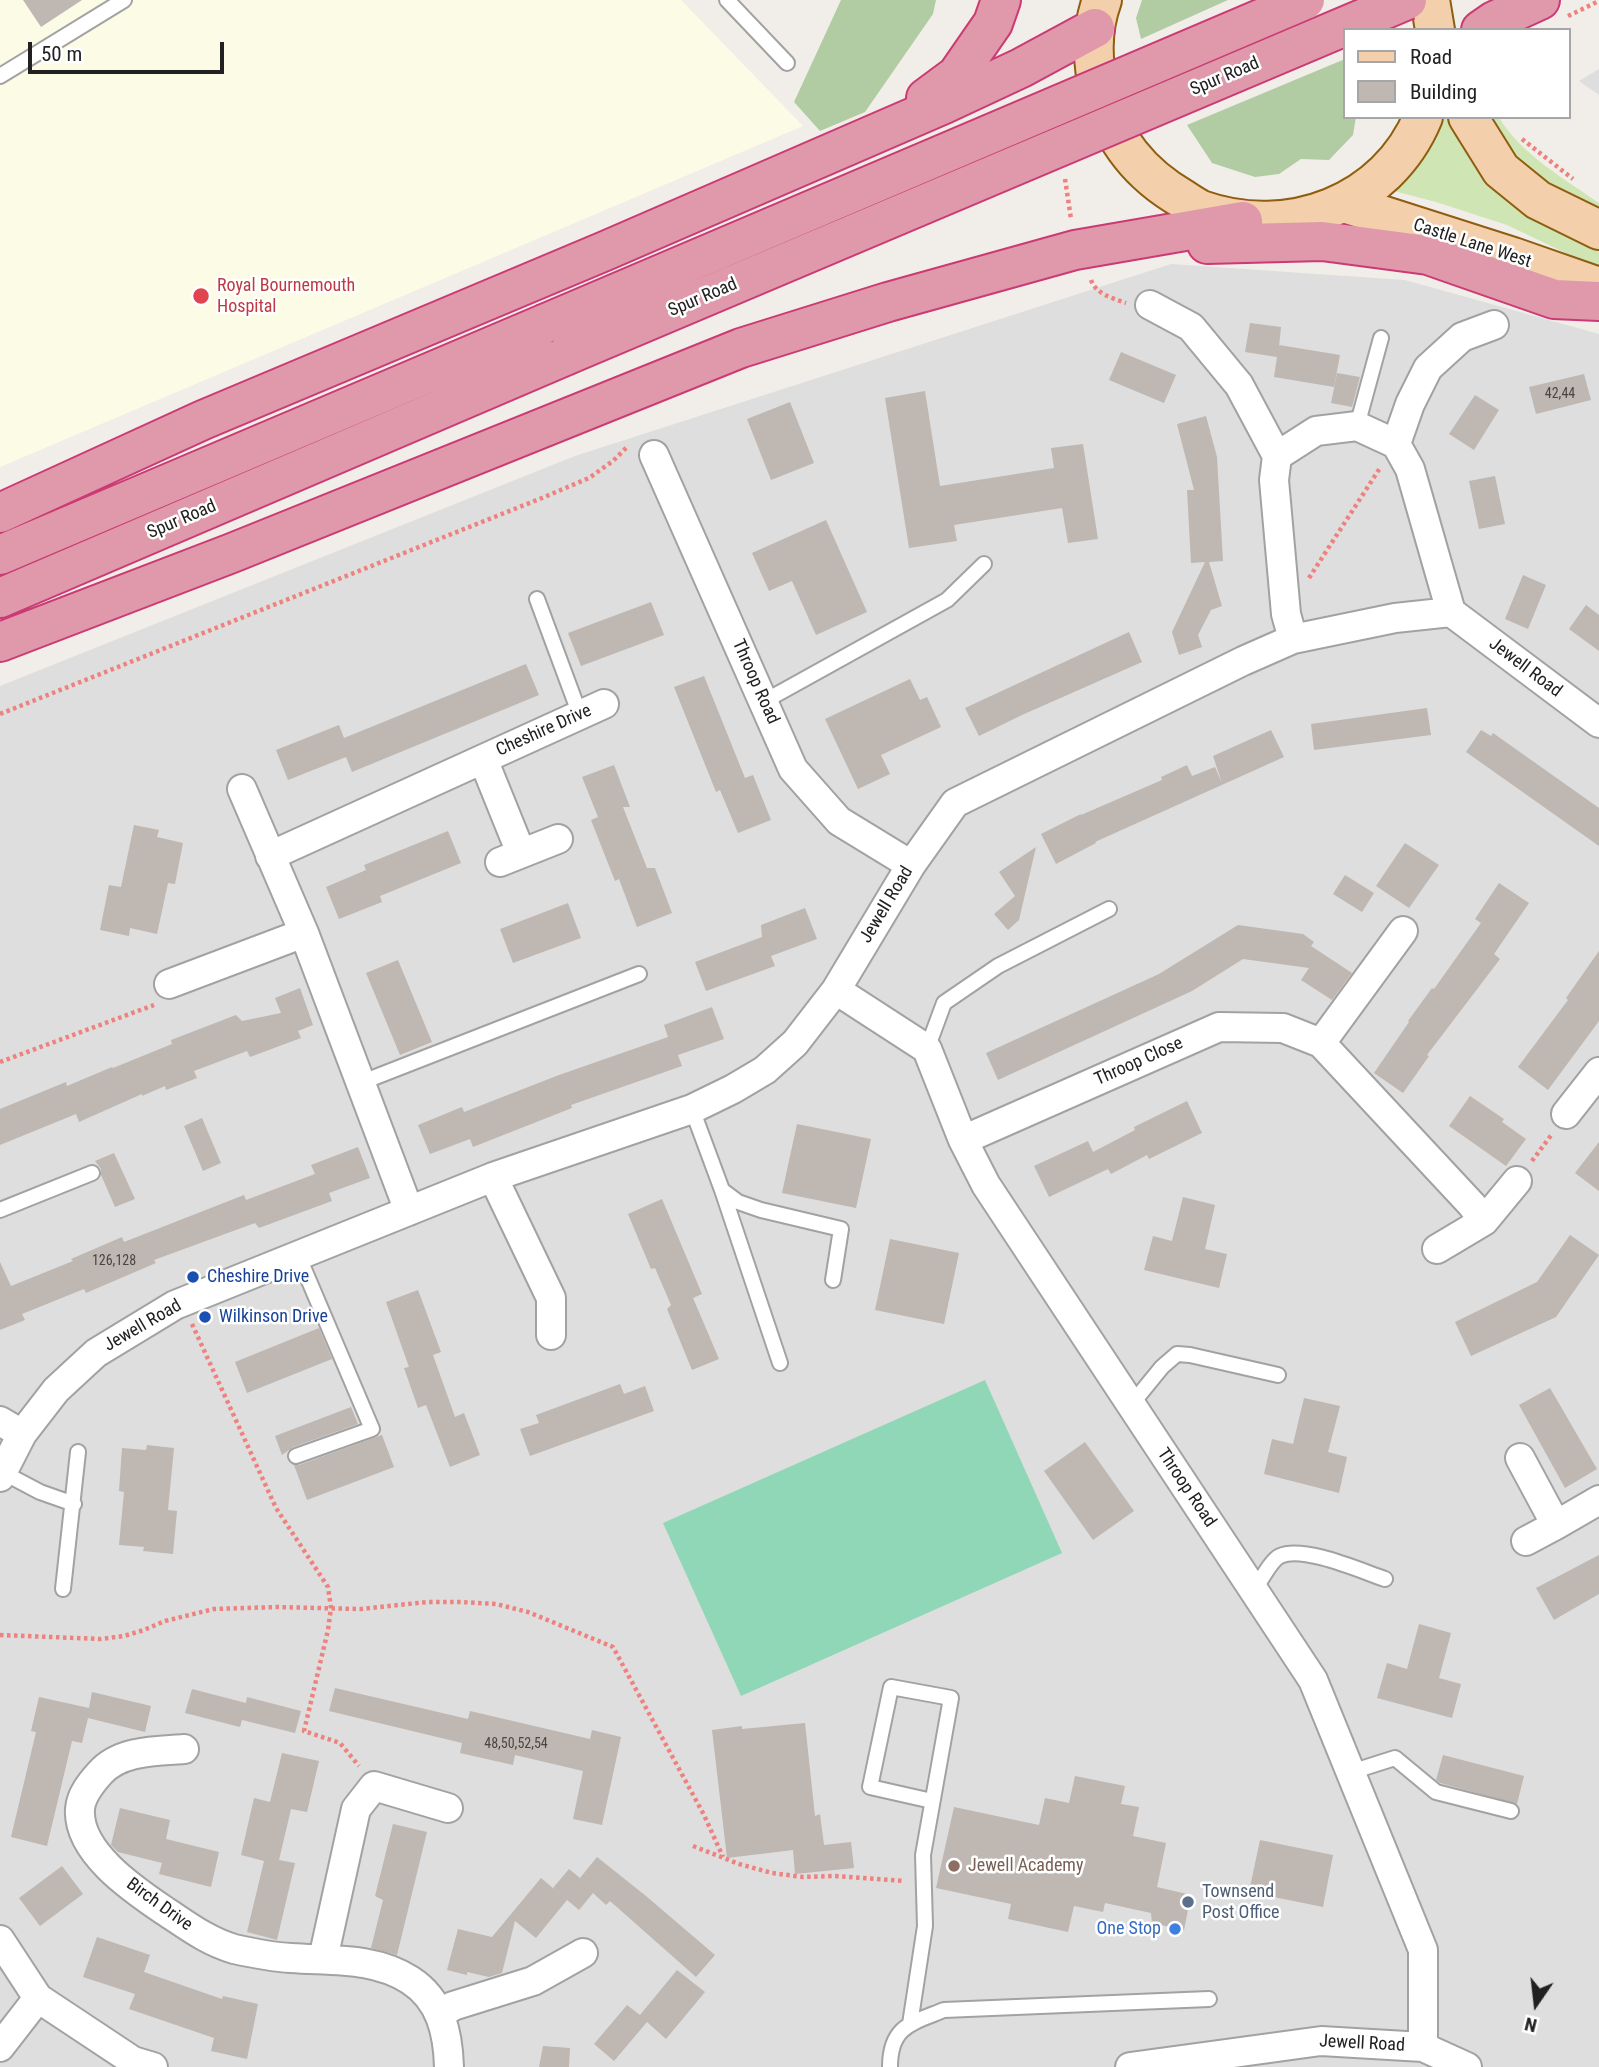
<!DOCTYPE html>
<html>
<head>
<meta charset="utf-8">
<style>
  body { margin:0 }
  #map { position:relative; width:1599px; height:2067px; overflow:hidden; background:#f1eee9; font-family:"Roboto Condensed",sans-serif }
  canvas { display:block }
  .legend { position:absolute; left:1343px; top:28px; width:228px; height:91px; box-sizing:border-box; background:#fff; border:2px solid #a6a6a6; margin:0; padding:9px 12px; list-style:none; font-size:21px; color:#212121 }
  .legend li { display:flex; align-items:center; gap:14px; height:35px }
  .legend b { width:35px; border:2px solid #a6a6a6 }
  .north { position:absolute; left:1501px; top:1969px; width:70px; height:70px; -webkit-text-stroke:5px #fff; paint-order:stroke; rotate:194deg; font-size:19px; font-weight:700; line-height:28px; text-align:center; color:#212121 }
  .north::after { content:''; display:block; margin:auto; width:24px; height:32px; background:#212121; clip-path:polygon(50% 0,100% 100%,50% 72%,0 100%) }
  .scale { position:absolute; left:28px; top:42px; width:196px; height:32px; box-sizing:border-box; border:4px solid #212121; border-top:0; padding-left:9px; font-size:21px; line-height:24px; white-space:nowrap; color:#212121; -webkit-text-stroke:5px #fff; paint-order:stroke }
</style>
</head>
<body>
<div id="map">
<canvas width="1599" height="2067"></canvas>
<ul class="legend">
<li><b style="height:9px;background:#f3d0ab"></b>Road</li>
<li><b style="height:19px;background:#beb7b2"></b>Building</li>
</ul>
<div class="north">N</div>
<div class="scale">50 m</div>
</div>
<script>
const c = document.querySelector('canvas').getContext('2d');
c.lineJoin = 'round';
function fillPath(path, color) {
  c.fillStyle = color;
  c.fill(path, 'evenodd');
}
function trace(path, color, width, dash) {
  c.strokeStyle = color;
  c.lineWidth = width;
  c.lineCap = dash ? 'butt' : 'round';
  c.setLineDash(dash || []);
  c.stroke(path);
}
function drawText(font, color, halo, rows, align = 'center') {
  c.font = font + ' "Roboto Condensed",sans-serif';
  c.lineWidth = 5;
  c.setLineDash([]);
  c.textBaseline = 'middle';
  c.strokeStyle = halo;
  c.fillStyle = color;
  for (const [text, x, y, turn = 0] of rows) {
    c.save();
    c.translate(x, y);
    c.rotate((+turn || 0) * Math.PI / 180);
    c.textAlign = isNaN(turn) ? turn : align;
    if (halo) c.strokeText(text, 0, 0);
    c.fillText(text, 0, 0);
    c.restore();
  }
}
fillPath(new Path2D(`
  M1599,69V95L1579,81Z
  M1171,264L1405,280L1599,334V2067H0V686L575,456Z`), '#dfdede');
fillPath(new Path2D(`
  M0,0H681L803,126L0,467Z`), '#fcfbe6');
fillPath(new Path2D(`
  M1442,117H1453C1461,143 1472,163 1491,182L1599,247V269L1507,225L1436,202L1390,190Z
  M1485,117H1499C1519,153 1566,180 1599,203V210L1517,164Z`), '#cfe5b4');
fillPath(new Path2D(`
  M841,0H936L933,14L865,112L820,131L794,102Z
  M1142,0H1228L1141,39L1136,18Z
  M1345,59V117H1356L1353,135L1329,160L1301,159L1279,174L1255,177L1212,163L1187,125Z`), '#b1cca2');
fillPath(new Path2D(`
  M985,1380L1062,1553L741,1696L663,1523Z`), '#8fd7b7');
fillPath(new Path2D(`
  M23,0H82L41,27Z
  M1250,323L1281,327L1279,347V345L1340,355L1334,387L1274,377L1277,357L1245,352Z
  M1121,352L1176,375L1164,403L1109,380Z
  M1337,373L1360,377L1352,407L1331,403Z
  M1584,374L1591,400L1536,414L1529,387Z
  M925,391L940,486L1054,468L1051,448L1083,444L1098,539L1068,543L1062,508L954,525L957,541L909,548L885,398Z
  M1475,395L1499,410L1474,450L1449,434Z
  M790,402L814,463L771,480L747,419Z
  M1206,416L1217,457L1223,561L1209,562L1222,606L1211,610L1198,635L1202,647L1179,655L1172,632L1205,562L1191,563L1187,490H1194L1177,424Z
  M1495,476L1505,524L1479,529L1469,481Z
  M826,520L867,612L816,635L792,581L769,591L752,553Z
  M1523,575L1546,585L1528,629L1505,619Z
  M651,602L664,635L581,666L568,633Z
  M1586,605L1599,615V651L1569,629Z
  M1129,632L1142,662L1022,715L979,736L965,708Z
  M526,664L539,695L352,772L346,757L288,780L276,750L339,725L344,738Z
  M704,676L745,778L753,775L771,820L738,833L720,790L716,792L674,687Z
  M910,679L920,700L927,697L941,727L881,755L890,774L858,789L825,719Z
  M1427,708L1431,735L1314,750L1311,724Z
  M1271,730L1284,757L1095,842L1096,843L1056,864L1041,834L1081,814V815L1162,780L1161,777L1187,765L1192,776L1215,767L1222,783L1213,756Z
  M1481,730L1491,736L1493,733L1599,808V846L1466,752Z
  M614,765L630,807H623L647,868H655L672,913L637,927L619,879L615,881L591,820L598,817L582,777Z
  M134,825L159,830L157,837L183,843L175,884L168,883L157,934L130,928L129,936L100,930L109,885L121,887Z
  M448,831L461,863L380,896L382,902L339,919L326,887L366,870L364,865Z
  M1405,843L1439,865L1409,908L1376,886Z
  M1036,847L1019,920L1008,930L994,914L1015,896L999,872Z
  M1345,875L1374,893L1362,912L1333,894Z
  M1499,883L1529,903L1494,954L1500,959L1427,1055L1429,1056L1403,1093L1374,1073L1409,1022L1408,1021L1432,988L1434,989L1481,923L1475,919Z
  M568,903L581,938L513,963L500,929Z
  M805,908L817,939L771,956L775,966L706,991L695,962L762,937L761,925Z
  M1238,925L1303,934L1314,942L1311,946L1352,973L1332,1000L1301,980L1309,968L1243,959L1192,991L998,1080L986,1053L1159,974Z
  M1599,951V1021L1548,1090L1518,1067L1568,1000L1566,998Z
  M398,960L432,1042L400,1055L366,973Z
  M300,988L313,1025L298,1031L301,1038L250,1057L247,1051L194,1071L197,1078L166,1090L165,1086L142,1096V1094L79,1122L76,1114L0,1145V1109L66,1082L67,1086L112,1067L113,1068L172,1044L171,1040L236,1015L242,1021L281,1013L275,998Z
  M712,1007L724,1039L678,1055L682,1066L571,1105L572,1108L473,1147L470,1139L430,1154L418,1125L462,1107L464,1112L559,1075L668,1037L664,1025Z
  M1470,1096L1504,1119L1502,1122L1526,1139L1506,1166L1449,1126Z
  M1187,1101L1202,1133L1149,1159L1147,1155L1111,1174L1108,1169L1049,1197L1034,1166L1088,1141L1093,1152L1135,1130L1134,1127Z
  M202,1118L221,1163L203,1171L184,1126Z
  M797,1124L871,1139L856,1208L782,1193Z
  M1599,1142V1191L1575,1173Z
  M358,1147L370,1178L329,1193L332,1201L259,1228L255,1223L154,1260L156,1263L86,1293L84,1289L22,1314L25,1320L0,1330V1262L11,1286L73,1261L71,1259L122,1237L124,1242L244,1195L246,1200L315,1174L311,1165Z
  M114,1153L135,1199L115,1207L101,1175V1169L95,1161Z
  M1183,1197L1215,1205L1205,1249L1227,1254L1219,1288L1144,1270L1153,1236L1172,1241Z
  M662,1199L702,1294L693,1298L719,1359L692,1370L667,1309L671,1305L655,1268L651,1269L628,1214Z
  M1570,1235L1599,1255L1556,1317L1471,1356L1455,1322L1537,1282Z
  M890,1239L959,1253L944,1324L875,1310Z
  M418,1290L441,1352L433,1355L455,1417L464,1413L480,1455L450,1467L426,1405L418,1408L404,1368L409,1367L386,1302Z
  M319,1328L332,1359L247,1393L235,1362Z
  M620,1384L624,1394L645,1386L654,1411L530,1456L520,1429L539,1423L536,1415Z
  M1550,1388L1597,1469L1565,1488L1519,1405Z
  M1304,1398L1340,1406L1328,1452L1347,1457L1339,1493L1264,1474L1272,1439L1293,1444Z
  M351,1407L358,1424L293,1447L282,1455L275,1436Z
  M382,1435L394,1467L307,1500L294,1465H299Z
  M1085,1442L1134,1511L1093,1540L1044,1471Z
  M147,1445L174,1448L168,1510L177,1511L173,1554L143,1551L144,1547L119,1545L124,1492L119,1491L122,1448L146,1450Z
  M1599,1555V1594L1554,1620L1536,1588Z
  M1419,1624L1451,1633L1439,1678L1461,1684L1452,1718L1377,1698L1387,1663L1407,1669Z
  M335,1688L468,1719L470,1711L590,1739L592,1730L621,1737L602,1825L573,1819L583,1771L515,1755L513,1765L460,1753L462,1743L329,1711Z
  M192,1689L246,1703L247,1697L301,1711L295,1733L242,1720L240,1727L185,1713Z
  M92,1692L151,1706L145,1732L88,1718L82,1743L72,1741L47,1846L11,1837L36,1732L31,1731L39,1697L89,1708Z
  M805,1723L815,1816L820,1814L824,1845L851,1842L854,1868L795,1874L793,1850L727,1858L712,1730L742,1726V1729Z
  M282,1753L319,1761L307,1812L291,1809L279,1860L295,1863L277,1940L247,1932L264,1861L241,1855L254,1798L270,1802Z
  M1443,1755L1524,1776L1517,1804L1440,1783L1436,1780Z
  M1075,1776L1125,1786L1121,1804L1139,1807L1133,1836L1166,1843L1157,1887L1191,1895L1184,1930L1152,1923L1151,1913L1105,1903L1103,1912L1074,1906L1068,1932L1008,1919L1011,1904L936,1888L954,1807L1039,1825L1045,1798L1069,1803Z
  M120,1808L170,1820L166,1839L219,1852L211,1887L159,1874L162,1863L118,1852L111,1845Z
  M393,1824L427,1832L397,1955L371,1948L383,1900L375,1896Z
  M1260,1840L1333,1855L1323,1907L1249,1892Z
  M597,1857L646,1896L715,1955L696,1977L610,1901L606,1905L593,1893L579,1910L553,1888L569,1869L580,1878Z
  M62,1866L83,1894L40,1926L19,1898Z
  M541,1878L567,1900L536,1938L515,1921L502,1973L489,1977L467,1972V1975L447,1970L458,1929L492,1937Z
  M97,1937L150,1955L144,1972L222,1999L223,1996L258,2004L247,2059L211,2051L214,2038L129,2009L135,1994L83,1977Z
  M677,1970L705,1992L666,2039L647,2022L614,2061L594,2044L627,2005L640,2015Z
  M543,2046L570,2048L569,2067H539Z`), '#beb7b2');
const lane = new Path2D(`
  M727,0L787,63
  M0,76L124,0
  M1357,426L1381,338
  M537,599L580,715
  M763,702L947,600L984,564
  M927,1049L944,1003L998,966L1109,909
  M360,1083L639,974
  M692,1109L722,1190L738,1202L761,1210L841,1229L833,1280
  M722,1190L780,1363
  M0,1210L92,1173
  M1131,1405L1162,1367L1177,1354L1190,1355L1278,1375
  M296,1456L372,1429L298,1255
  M2,1472L40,1492L74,1504
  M63,1589L78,1452
  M1254,1591C1260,1582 1271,1560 1280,1556C1303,1545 1361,1571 1385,1579
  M1351,1772L1395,1758L1436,1792L1511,1811
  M910,2024L925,1926L923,1855L951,1698L891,1687L870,1787L932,1801
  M890,2067C890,2026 912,2023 944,2010L1209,1999`);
const street = new Path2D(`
  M1150,305L1191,327L1239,385L1277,456
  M1396,444L1410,404L1428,368L1462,337L1494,325
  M654,455L793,769L839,821L911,865
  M1293,639L1286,614L1274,480L1277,456L1316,431L1357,426L1396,444L1410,469L1451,612
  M483,759L521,853
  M242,789L304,933L409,1211
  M270,856L604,704
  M500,862L558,839
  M169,984L304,933
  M836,990L927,1049L963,1140L986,1185L1313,1680L1423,1950V2047
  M1321,1043L1403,931
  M1566,1114L1599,1072
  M963,1140L1219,1027L1283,1028L1321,1043L1472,1205L1484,1221
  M493,1177L551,1298V1335
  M1437,1249L1484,1221L1517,1181
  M0,1421L22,1434
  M1520,1458L1556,1525L1526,1541
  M0,1477L22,1434L56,1390L96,1353L175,1305L493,1177L692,1109L733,1089L765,1070L795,1043L836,990L911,865L955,803L1243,661L1293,639L1395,618L1451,612L1599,723
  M1556,1525L1599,1500
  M184,1749C157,1751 120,1750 100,1773C91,1783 81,1795 80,1809C77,1852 134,1890 165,1911C188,1926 207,1941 234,1949C252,1953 273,1957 291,1958C332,1961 374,1957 410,1980C441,2000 448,2033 449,2067
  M0,1940L38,1998L133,2061L153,2067
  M323,1959L356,1809L374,1786L448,1808
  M440,2014L453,2006L533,1981L583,1953
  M0,2047L38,1998
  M1130,2067L1321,2041L1423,2047L1467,2067`);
const primary = new Path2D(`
  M1102,0C1091,30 1092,64 1100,94C1113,141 1141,175 1183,199C1189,203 1195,207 1201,210C1288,241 1387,204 1423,117
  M1430,0L1435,30
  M1468,117L1501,170L1538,200L1599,230
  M1344,203L1513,257L1599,287`);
const highway = new Path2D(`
  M1481,30L1494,21L1540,0
  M926,98L957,75L993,23L1001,0
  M1207,244L1322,241L1428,255L1554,299L1599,301
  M0,513L203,420L605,251L944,104L1021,68L1095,28
  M0,555L544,324
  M0,598L565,356
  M0,642L232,553L741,348L888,302L1075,250L1243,221`);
trace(lane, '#a2a2a2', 18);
trace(street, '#a2a2a2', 32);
trace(primary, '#8f5d0f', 42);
trace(highway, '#cb3a74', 42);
trace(new Path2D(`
  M1568,16L1599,1
  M1522,139L1573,179
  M1065,179L1071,219
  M1091,280C1096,294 1112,298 1126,303
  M1309,578L1380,468
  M0,714L542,498L589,478L613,461L628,446
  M0,1062L154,1005
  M1532,1161L1552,1134
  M192,1324L276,1508L328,1587L331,1608L328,1630L304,1731L340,1743L359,1766
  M0,1635L101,1639L124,1636L144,1630L165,1621L214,1609L277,1607L361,1609L427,1602H461L496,1604L528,1612L613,1647L704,1815L723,1857
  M693,1846L739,1864L772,1873L803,1877L835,1876L905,1881`), '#ed827e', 4.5, [3.5, 3.5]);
trace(lane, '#fff', 14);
trace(street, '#fff', 28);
trace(primary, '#f3d0ab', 38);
trace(highway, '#df99aa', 38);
const highwayBridge = new Path2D(`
  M544,324L1305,0
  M565,356L1407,0`);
trace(highwayBridge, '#cb3a74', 42, []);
trace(highwayBridge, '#df99aa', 38);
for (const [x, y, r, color] of [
  [201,296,9,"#e0444e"],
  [193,1277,7,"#1a4fb4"],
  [205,1317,7,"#1a4fb4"],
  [954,1866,7,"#8d6e63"],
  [1188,1902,7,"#5c6f8a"],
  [1175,1929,7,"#3f7fe0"]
]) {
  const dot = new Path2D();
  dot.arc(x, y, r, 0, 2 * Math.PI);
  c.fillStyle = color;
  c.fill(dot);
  trace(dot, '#fff', 2.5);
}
drawText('14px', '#484645', null, [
  ["42,44",1560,394],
  ["126,128",114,1261],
  ["48,50,52,54",516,1744]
]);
drawText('18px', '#212121', '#fff', [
  ["Spur Road",1225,77,-23],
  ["Castle Lane West",1472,244,18],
  ["Spur Road",703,298,-23],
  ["Spur Road",182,520,-23],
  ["Jewell Road",1525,668,37],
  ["Throop Road",755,682,66],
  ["Cheshire Drive",544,731,-24],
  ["Jewell Road",887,905,-59],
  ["Throop Close",1139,1062,-24],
  ["Jewell Road",143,1326,-30],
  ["Throop Road",1186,1488,56],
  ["Birch Drive",159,1905,36],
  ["Jewell Road",1362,2044,3]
]);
drawText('18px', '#be3a42', '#fff', [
  ["Royal Bournemouth",217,286],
  ["Hospital",217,307]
], 'left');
drawText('18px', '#164399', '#fff', [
  ["Cheshire Drive",207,1277],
  ["Wilkinson Drive",219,1317]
], 'left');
drawText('18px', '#785e54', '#fff', [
  ["Jewell Academy",968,1866]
], 'left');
drawText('18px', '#4e5e75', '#fff', [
  ["Townsend",1202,1892],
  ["Post Office",1202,1913]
], 'left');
drawText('18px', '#366cbe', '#fff', [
  ["One Stop",1161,1929]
], 'right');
</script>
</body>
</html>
